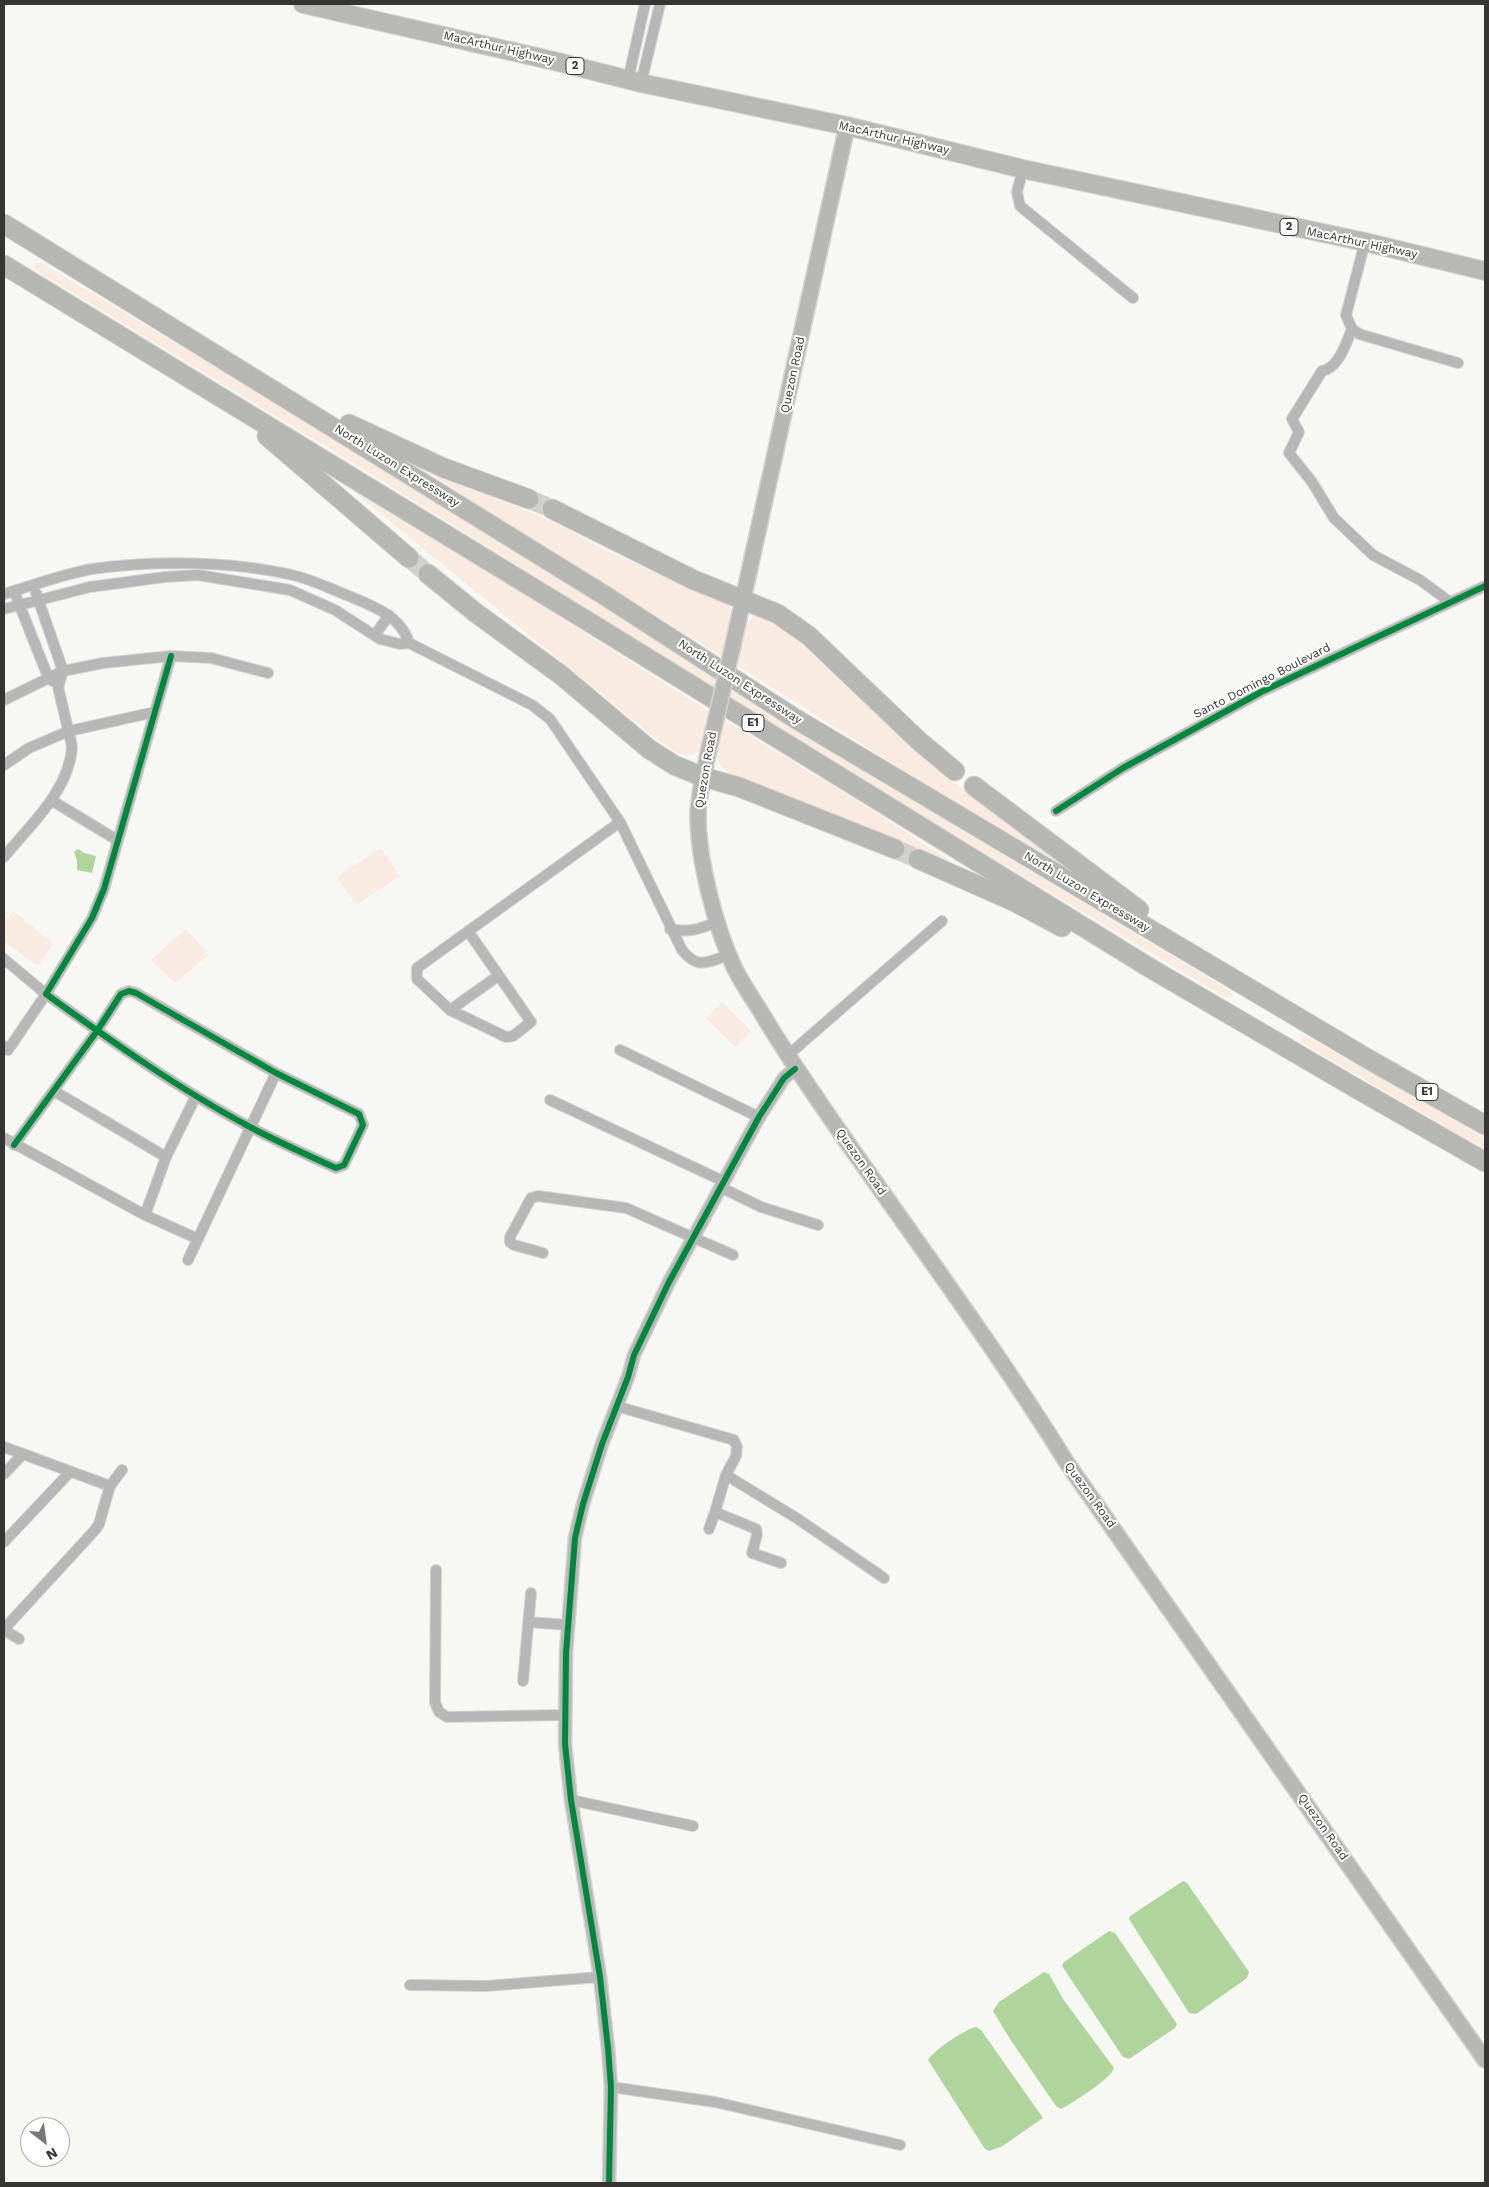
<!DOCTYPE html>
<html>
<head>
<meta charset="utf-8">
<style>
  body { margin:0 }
  #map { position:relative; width:1489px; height:2187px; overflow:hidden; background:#f7f7f3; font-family:"Work Sans",sans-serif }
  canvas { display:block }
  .frame { position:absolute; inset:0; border:5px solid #363533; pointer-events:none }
  .north { position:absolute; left:20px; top:2117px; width:50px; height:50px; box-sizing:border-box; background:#fff; border:1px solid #afaead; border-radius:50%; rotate:150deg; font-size:14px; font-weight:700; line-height:20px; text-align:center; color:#363533 }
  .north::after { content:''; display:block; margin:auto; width:18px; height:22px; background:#7a7976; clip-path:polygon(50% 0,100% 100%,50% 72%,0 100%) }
</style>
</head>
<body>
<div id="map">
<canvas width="1489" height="2187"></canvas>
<div class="frame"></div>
<div class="north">N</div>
</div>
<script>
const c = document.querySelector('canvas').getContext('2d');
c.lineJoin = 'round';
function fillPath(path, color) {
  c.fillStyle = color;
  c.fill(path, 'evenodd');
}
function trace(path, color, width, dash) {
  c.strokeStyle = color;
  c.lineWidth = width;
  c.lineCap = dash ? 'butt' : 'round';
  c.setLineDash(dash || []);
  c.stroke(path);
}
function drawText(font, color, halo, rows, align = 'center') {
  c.font = font + ' "Work Sans",sans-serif';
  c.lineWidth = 4;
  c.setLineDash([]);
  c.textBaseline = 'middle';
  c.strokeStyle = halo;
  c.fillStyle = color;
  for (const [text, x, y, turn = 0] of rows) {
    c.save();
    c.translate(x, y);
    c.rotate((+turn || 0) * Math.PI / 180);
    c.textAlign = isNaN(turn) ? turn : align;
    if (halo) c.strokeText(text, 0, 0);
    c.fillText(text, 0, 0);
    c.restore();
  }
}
fillPath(new Path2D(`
  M35,262L41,263L260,393L456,514L897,791L1229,990L1233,995L1232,998L1225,997L830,761L368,472L40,273L34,267Z
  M405,457L563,527L603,549L663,576L726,601L731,609L722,656L519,532Z
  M343,483L366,495L710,712C708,723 707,741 700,750C688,767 660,741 649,733Z
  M757,615L772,620L802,645L915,750L977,802L1067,864L1077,873L926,785L737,665C740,649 740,623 757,615Z
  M724,720L856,800L967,872L745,779C706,767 718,754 724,720Z
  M381,848L400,876L356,905L337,877Z
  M13,911L54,944L37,966L4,941V923Z
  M186,929L209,955L175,983L151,960Z
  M722,1002L751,1031L735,1047L706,1018Z
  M1304,1035L1485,1138V1150L1331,1060L1304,1044L1301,1039Z`), '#faebe0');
fillPath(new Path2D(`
  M78,849L84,853L96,856L92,873L77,870V861L74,852Z
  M1183,1881L1187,1883L1249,1972L1247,1978L1196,2014L1189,2013L1129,1919L1130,1916Z
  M1109,1931L1115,1933L1177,2024L1175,2028L1129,2059L1123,2057L1062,1966L1064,1962Z
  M1044,1972L1049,1974L1063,1999L1114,2068C1112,2078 1071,2104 1061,2109L1056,2106L1010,2039L993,2011L999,2002Z
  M976,2027L981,2030L1043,2118L1001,2147L989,2151L985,2149L928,2060C934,2050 964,2030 976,2027Z`), '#afd59d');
trace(new Path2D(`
  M529,499L552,509
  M409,558L428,574
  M895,849L918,859`), '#d0d0cd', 19, [19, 9]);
const minor = new Path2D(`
  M628,80L645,4
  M641,83L660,4
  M1023,169L1017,192L1020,206L1133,298
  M1365,242L1346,315L1352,329L1359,334L1458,363
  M1352,329C1346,343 1339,368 1322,371L1292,419L1299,432L1289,453L1312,482L1334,518L1373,555L1420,580L1450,602
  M14,591L48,677L52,681
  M4,594C31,586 63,574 92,569C153,560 232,561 292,575C311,579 331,589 349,596C373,606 401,616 409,643
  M4,609L90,587L165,577L198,575L290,590L335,610L380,639L400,644L409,643L532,705L550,719L620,822L682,950C698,970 707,962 729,955
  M375,635L389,615
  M4,700L63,671L103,663L171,656L211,658L268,673
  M4,765L29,748L69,731L155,712
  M51,800L117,840
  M1056,811L1123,768L1261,692L1485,586
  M4,857C30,825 70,790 72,746L58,687L63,671L36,593
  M670,929C689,933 700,929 717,922
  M468,931L531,1022L513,1036L506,1037L450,1010L417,979V968L620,822
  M4,959L46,994L8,1050L4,1046
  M450,1010L498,976
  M620,1050L759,1117
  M787,1056L942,921
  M54,1091L166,1157
  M550,1100L725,1182
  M4,1138L145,1215L198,1239
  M14,1145L97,1031L121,994L129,991L136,993L276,1073L359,1114L363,1125L344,1165L336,1168C307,1155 278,1142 250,1127C179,1089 111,1041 46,994L92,918L104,889L171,656
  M722,1188L761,1207L818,1225
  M145,1215L166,1157L196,1096
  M543,1253L514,1245L510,1242V1237L531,1198L538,1196L626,1208L733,1255
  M188,1260L276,1073
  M616,1406L734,1440L737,1447L736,1456L726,1475L715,1512L756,1529L757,1535L752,1553L781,1563
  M4,1447L110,1486
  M4,1474L23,1454
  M726,1475L798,1519L884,1578
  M709,1529L715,1512
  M4,1542L70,1472
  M436,1570L435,1702L439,1712L447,1717L565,1715
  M528,1622L568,1625
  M4,1629L95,1530L99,1524L110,1486L122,1470
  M4,1630L19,1639
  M523,1681L531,1593
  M571,1800L693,1826
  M410,1985L486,1986L600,1977
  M611,2087L715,2102L900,2145`);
const tertiary = new Path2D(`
  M609,2183L611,2087L608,2048L600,1977L571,1800L565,1744L566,1653L575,1538L583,1504L602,1444L628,1377L634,1355L669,1282L759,1117L784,1078L795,1069`);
const secondary = new Path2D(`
  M733,645L847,126
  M710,745C705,767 699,791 698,814C698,860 715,926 734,967C742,984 754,1000 764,1017C792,1064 824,1109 856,1155C928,1257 1001,1357 1067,1463L1485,2060`);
const trunk = new Path2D(`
  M303,4L554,61L641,83L847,126L1023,169L1365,242L1485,271`);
const motorway = new Path2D(`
  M4,224L604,595L796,719L1368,1059L1485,1125
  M4,265L589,622L1150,968L1359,1090L1485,1162
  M349,424L444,468L529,499
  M267,436L409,558
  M552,509L694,580L778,614L809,636L919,741L955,771
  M428,574L476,613L561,675L649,749L674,765L703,777L739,787L895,849
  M974,786L1139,910
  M918,859L1015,902L1062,927`);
trace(minor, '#d3d3d1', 12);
trace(tertiary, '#d3d3d1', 15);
trace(secondary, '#d3d3d1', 18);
trace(trunk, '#d3d3d1', 20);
trace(motorway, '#d3d3d1', 21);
trace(minor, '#b7b7b7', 10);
trace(tertiary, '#b7b7b7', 12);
trace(secondary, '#b7b7b5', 15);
trace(trunk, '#b8b8b5', 18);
trace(motorway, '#b6b6b2', 19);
const secondaryBridge = new Path2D(`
  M710,745L733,645`);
trace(secondaryBridge, '#d3d3d1', 18, []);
trace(secondaryBridge, '#b7b7b5', 15);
trace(new Path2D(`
  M1056,811L1123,768L1261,692L1485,586
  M14,1145L97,1031L121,994L129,991L136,993L276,1073L359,1114L363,1125L344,1165L336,1168C307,1155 278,1142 250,1127C179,1089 111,1041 46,994L92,918L104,889L171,656
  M609,2183L611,2087L608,2048L600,1977L571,1800L565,1744L566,1653L575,1538L583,1504L602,1444L628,1377L634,1355L669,1282L759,1117L784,1078L795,1069`), '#00873e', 6);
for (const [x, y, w] of [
  [575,66,18],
  [1289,227,18],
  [753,723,22],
  [1427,1092,22]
]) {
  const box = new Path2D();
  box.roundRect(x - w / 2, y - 8.5, w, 17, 4);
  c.fillStyle = '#fff';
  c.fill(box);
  trace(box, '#363533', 1);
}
drawText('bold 11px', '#363533', null, [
  ["2",575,66],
  ["2",1289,227],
  ["E1",753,723],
  ["E1",1427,1092]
]);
drawText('12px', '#363533', '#fff', [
  ["MacArthur Highway",499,48,13],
  ["MacArthur Highway",894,138,13],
  ["MacArthur Highway",1362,243,12],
  ["Quezon Road",793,375,-78],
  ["North Luzon Expressway",397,466,32],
  ["Santo Domingo Boulevard",1262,681,-27],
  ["North Luzon Expressway",740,682,33],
  ["Quezon Road",706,770,-80],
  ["North Luzon Expressway",1087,892,31],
  ["Quezon Road",861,1162,55],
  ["Quezon Road",1090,1495,54],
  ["Quezon Road",1323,1827,55]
]);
</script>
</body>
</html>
